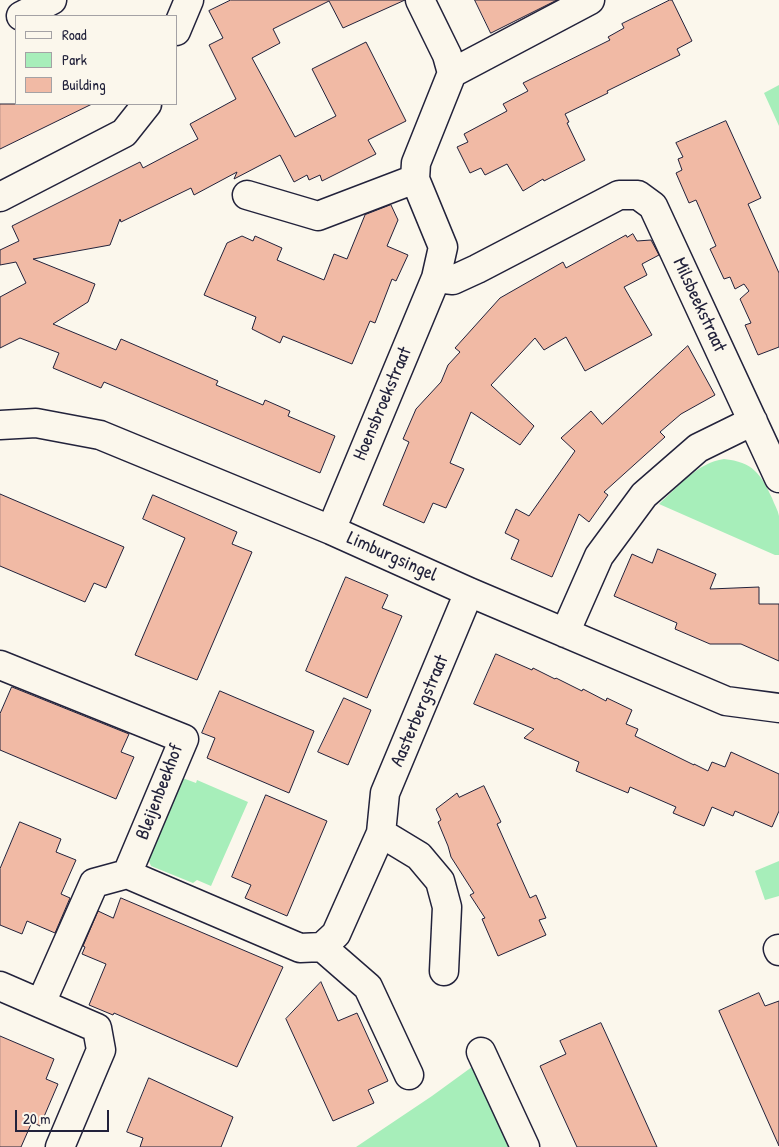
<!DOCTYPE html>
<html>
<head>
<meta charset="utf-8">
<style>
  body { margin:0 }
  #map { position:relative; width:779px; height:1147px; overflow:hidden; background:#fbf7ec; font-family:"Patrick Hand",sans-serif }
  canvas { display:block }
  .legend { position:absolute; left:15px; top:15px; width:162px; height:90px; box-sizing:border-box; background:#fbf7ec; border:1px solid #a4a2a5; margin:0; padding:6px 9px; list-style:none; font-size:15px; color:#22223b }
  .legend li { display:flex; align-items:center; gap:10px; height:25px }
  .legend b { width:25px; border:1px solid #a4a2a5 }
  .scale { position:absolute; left:15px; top:1110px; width:94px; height:22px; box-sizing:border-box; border:2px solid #22223b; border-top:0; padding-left:6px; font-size:15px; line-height:18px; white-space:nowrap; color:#22223b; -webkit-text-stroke:4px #fbf7ec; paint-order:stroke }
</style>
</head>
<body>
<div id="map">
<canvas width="779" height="1147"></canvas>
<ul class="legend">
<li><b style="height:6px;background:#fbf7ec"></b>Road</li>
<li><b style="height:14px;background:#a7eeba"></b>Park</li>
<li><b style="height:14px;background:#f1baa5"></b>Building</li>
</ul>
<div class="scale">20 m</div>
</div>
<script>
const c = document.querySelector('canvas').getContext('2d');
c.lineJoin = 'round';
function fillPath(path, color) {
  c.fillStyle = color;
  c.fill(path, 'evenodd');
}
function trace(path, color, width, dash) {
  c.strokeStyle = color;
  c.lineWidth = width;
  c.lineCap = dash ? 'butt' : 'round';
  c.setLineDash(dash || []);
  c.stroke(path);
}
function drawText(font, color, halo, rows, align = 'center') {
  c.font = font + ' "Patrick Hand",sans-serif';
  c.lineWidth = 4.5;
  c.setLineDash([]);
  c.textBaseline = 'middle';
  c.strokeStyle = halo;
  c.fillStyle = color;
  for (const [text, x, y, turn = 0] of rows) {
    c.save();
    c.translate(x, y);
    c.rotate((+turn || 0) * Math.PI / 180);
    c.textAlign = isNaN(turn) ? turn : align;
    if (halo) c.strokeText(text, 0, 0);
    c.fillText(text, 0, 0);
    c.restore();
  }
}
fillPath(new Path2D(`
  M779,85V126L764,93Z
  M724,459C753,462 761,474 772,498C774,504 778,510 779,516C779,529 779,542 779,555H775L659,504C679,486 697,463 724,459Z
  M180,777L196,783L197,780L248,802L211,886L197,880L193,883L151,866L146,854Z
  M779,861V896L765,900L755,871Z
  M476,1064L512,1147H356L432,1096Z`), '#a7eeba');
const building = new Path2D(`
  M231,0H405L343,28L329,1L273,29L280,43L252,58L295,137L336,116L312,69L366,42L406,121L368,140L376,154L322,181L320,175L309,180L307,175L294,182L280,155L234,179L237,172L194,195L191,188L121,222L120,219L110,245L33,259L95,284L88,302L53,324L116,350L121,339L218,381L216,385L263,405L265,400L290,411L288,416L335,436L320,473L104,382L101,388L53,368L59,353L20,338L0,348V297L26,283L16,262L0,265V250L19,241L12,226L140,162L143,168L198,139L190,124L236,99L209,45L223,38L209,11Z
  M475,0H557L491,33Z
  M670,0H672L692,41L677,49L680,55L607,91L608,93L565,114L569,122L567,123L585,160L544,181L543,179L523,191L507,164L485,175L481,168L470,173L457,147L468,142L464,134L507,111L503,104L528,91L523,83L610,40L608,37L624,28L622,24Z
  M0,104H92L0,149Z
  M726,121L761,198L748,204L779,273V347L758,355L745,325L751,323L740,299L749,291L744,284L735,289L730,277L724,279L710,249L716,246L696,200L689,203L676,173L682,170L678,159L683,157L676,143Z
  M391,205L398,220L387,246L408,255L396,281L392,279L375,323L370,321L352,364L283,336L280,343L252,329L256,317L204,295L227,243L242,236L253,241L255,236L282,248L277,260L324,280L334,254L347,259L365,215Z
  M633,234L637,241L651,240L659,255L642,264L647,275L624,287L652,335L585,371L566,337L544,350L535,338L491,385L534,426L520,445L471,412L450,463L464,469L446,508L433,503L424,523L383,505L409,442L403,439L416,409L441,382L448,365L460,352L455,348L500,298L563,262L566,268L626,235L627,237Z
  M688,346L715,395L681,414L660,432L665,437L604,492L608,495L589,522L579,514L552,577L511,559L519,540L505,533L516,509L529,516L575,451L561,438L591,411L602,424Z
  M0,494L124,547L106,588L94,583L85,602L0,566Z
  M153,495L237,532L232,544L252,552L197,680L135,655L185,538L143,519Z
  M658,549L716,574L710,589L759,587V604H779V661L741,644H710L675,629L677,623L614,596L632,554L652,563Z
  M346,577L388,595L382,608L402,616L367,698L306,671Z
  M496,654L532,670L533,668L555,679L556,678L582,691L583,689L606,701L607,698L632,710L626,724L638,729L635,736L694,765V764L708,771L712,762L725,767L731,752L779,774V811L772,827L735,811L733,816L712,807L704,826L673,813L676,807L630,787L628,793L576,771L579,762L524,738L534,729L474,704Z
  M12,687L129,734L121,752L134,757L116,799L0,750V714Z
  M220,691L314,731L289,793L207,758L215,738L202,733Z
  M344,698L371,710L348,765L318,752Z
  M484,786L501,822L497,824L530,898L536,895L546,918L539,920L546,935L498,956L482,919L485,918L470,895L474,893L451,857L448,846L438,822L441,820L436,809L457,793L459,797Z
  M266,795L327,821L287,916L245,898L251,885L232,877Z
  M20,822L61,839L56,852L76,860L61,894L70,898L55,933L27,921L22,934L0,925V869Z
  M121,898L283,967L237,1067L114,1013L113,1015L89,1005L106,964L82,954L85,947L83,946L98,911L113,918Z
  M321,982L338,1021L357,1013L388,1081L368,1090L374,1103L333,1121L286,1019Z
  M759,993L765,1006L779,1001V1146L719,1011Z
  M601,1023L612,1047L657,1147H577L550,1088L540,1066L566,1054L560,1041Z
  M0,1036L54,1059L46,1079L58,1084L40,1126L32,1122L21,1147H0Z
  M149,1078L233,1117L221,1147H140L143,1138L127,1132Z`);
fillPath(building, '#f1baa5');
trace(building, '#22223b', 1);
const minor = new Path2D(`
  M21,16L52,0
  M176,31L189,0
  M452,73L590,0
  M247,195L318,216L415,179
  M0,197L124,133L147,104
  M436,278L453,280L477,269L619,195H638L653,206L779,478
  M0,425L36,423L100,435L331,530L469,592L726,701L779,708
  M331,530L436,278L443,247L415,179L416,163L452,73L447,55L420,0
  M565,633L599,556L644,495L698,448L753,421
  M0,665L184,739L127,874L94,883L41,1003
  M381,833L419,856L440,881L447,907L444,971
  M127,874L300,948L322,947L336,934L381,833L385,793L469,592
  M322,947L368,987L409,1075
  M778,949L779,951
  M0,986L97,1028L101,1050L60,1147
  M481,1052L525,1147`);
trace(minor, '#22223b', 31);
trace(minor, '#fbf7ec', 28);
drawText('19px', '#22223b', '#fbf7ec', [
  ["Milsbeekstraat",699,305,65],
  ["Hoensbroekstraat",383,404,-67],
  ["Limburgsingel",392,557,24],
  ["Aasterbergstraat",420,711,-67],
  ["Bleijenbeekhof",160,792,-69]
]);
</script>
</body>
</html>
